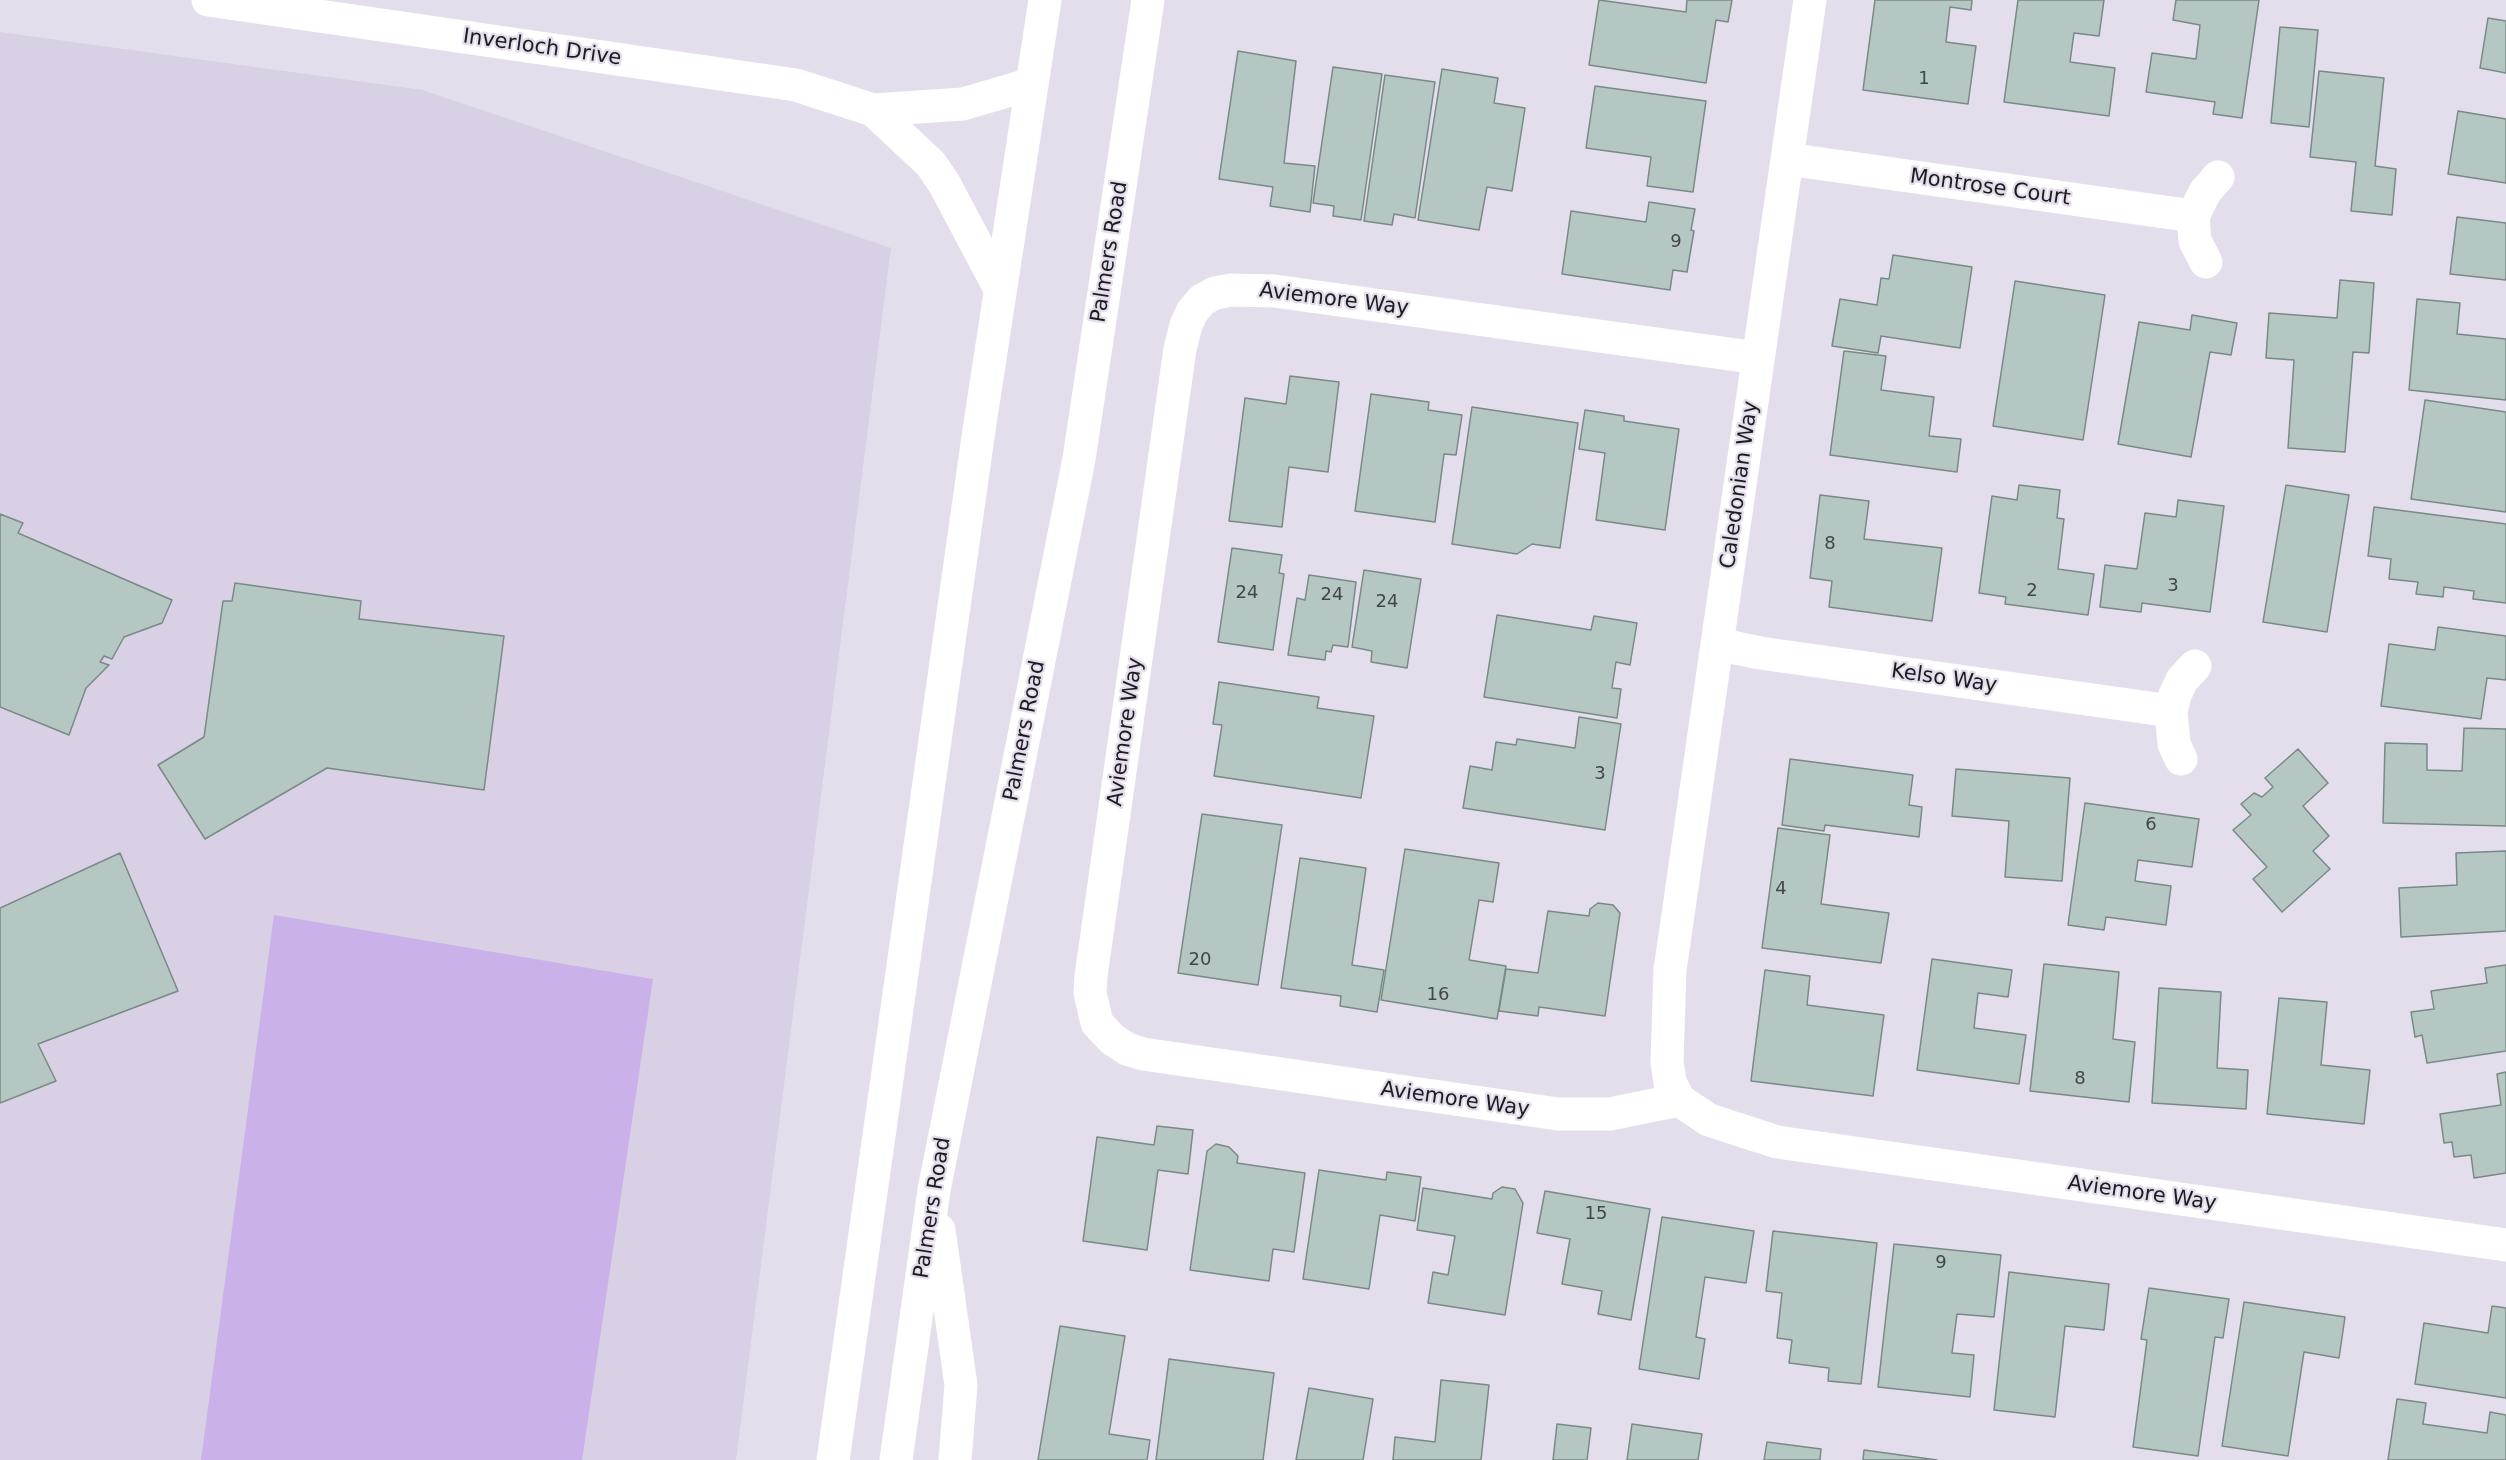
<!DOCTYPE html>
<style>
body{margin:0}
canvas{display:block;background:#e4deec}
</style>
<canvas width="2506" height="1460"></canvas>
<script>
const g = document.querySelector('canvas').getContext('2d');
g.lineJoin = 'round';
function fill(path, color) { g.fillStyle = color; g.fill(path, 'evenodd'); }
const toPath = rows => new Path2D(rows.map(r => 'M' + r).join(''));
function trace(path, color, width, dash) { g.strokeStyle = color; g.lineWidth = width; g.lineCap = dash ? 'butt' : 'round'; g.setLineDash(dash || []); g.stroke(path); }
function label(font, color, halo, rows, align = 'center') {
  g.font = font + ' "DejaVu Sans",sans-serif'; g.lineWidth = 4.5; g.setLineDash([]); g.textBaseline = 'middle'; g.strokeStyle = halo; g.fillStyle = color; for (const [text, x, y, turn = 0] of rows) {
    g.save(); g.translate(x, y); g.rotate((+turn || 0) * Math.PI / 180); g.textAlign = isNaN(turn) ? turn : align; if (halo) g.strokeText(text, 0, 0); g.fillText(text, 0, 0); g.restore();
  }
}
const built = toPath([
 [0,32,423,90,891,248,736,1460,0,1460]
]);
const green = toPath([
 [274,915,653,979,582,1460,201,1460]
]);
const building = toPath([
 [1599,0,1686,12,1687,0,1732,0,1728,22,1716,20,1706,83,1589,65,1599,0],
 [1875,0,1972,0,1971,10,1950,7,1946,42,1976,46,1968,104,1863,90,1875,0],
 [2018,0,2104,0,2099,36,2074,33,2070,62,2115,68,2109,116,2004,102,2018,0],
 [2176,0,2259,0,2242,118,2213,114,2215,102,2146,92,2152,53,2196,59,2200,25,2173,20,2176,0],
 [2488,18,2506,21,2506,73,2480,68,2488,18],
 [2280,27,2318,30,2309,127,2271,123,2280,27],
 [1238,51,1296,61,1284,163,1315,166,1310,212,1270,206,1273,187,1219,179,1238,51],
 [1333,67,1382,74,1361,220,1333,216,1334,206,1313,203,1333,67],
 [1442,69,1498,78,1494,103,1525,108,1512,191,1487,187,1479,230,1418,220,1442,69],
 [2319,71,2384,78,2375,166,2396,169,2392,215,2351,211,2356,162,2310,157,2319,71],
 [1385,75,1435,82,1415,218,1394,214,1392,225,1364,221,1385,75],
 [1595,86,1706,101,1693,192,1647,186,1651,157,1586,148,1595,86],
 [2458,111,2506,119,2506,183,2448,174,2458,111],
 [1649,202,1695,209,1691,230,1694,231,1687,272,1673,270,1670,290,1562,274,1571,211,1646,222,1649,202],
 [2457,217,2506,223,2506,280,2450,274,2457,217],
 [1893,255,1972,267,1960,348,1881,336,1878,353,1832,346,1840,299,1877,305,1881,278,1889,279,1893,255],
 [2340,280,2374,283,2369,353,2353,352,2345,452,2288,448,2294,360,2266,358,2269,313,2337,318,2340,280],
 [2015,281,2105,295,2083,440,1993,426,2015,281],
 [2417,299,2460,303,2457,334,2506,339,2506,400,2409,390,2417,299],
 [2192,315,2237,323,2231,355,2210,352,2191,457,2118,444,2139,322,2190,330,2192,315],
 [1844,351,1886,356,1881,390,1934,397,1929,436,1961,439,1957,472,1830,455,1844,351],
 [1290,376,1339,382,1328,472,1289,467,1282,527,1229,521,1245,398,1286,404,1290,376],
 [1371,394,1429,402,1428,410,1462,415,1456,455,1444,454,1435,522,1355,511,1371,394],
 [2425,400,2506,412,2506,512,2411,499,2425,400],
 [1472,407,1578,423,1560,548,1532,544,1517,554,1452,544,1472,407],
 [1585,410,1624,416,1624,421,1679,429,1665,530,1596,520,1605,453,1579,449,1585,410],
 [2019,485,2060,490,2057,518,2064,519,2058,569,2094,574,2088,615,2005,604,2006,597,1979,593,1992,496,2017,500,2019,485],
 [2286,485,2349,495,2327,632,2263,622,2286,485],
 [1820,495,1869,501,1864,539,1942,548,1932,621,1829,607,1832,581,1810,578,1820,495],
 [2178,500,2224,506,2210,612,2142,603,2141,612,2100,607,2105,565,2137,569,2145,513,2176,517,2178,500],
 [2374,507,2506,524,2506,603,2473,599,2474,591,2444,587,2443,597,2416,594,2418,582,2389,579,2391,559,2368,556,2374,507],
 [0,514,23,523,18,533,172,600,162,623,124,637,112,659,104,656,100,662,109,665,86,688,69,735,0,707,0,514],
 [1232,548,1282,555,1279,573,1284,574,1273,650,1218,642,1232,548],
 [1364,570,1421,579,1407,668,1371,662,1372,651,1352,647,1364,570],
 [1309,575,1356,582,1348,647,1333,645,1331,652,1326,651,1325,660,1288,655,1297,598,1305,600,1309,575],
 [235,583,361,601,359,619,504,636,484,790,327,768,205,839,158,765,204,737,223,601,232,601,235,583],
 [1497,615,1591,630,1594,616,1637,623,1630,665,1616,662,1612,688,1621,689,1617,718,1484,697,1497,615],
 [2438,627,2506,636,2506,680,2487,678,2481,719,2381,706,2389,644,2435,650,2438,627],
 [1219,682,1319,697,1317,708,1374,716,1361,798,1214,776,1222,725,1213,724,1219,682],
 [1579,717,1621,724,1605,830,1463,808,1470,766,1492,770,1496,742,1516,745,1517,739,1575,748,1579,717],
 [2464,728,2506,729,2506,826,2383,823,2385,743,2427,744,2427,770,2462,771,2464,728],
 [2298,749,2328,783,2303,806,2329,836,2313,851,2330,869,2282,912,2253,879,2267,867,2233,830,2251,815,2241,804,2254,793,2262,797,2273,787,2265,778,2298,749],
 [1790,759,1913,775,1909,805,1922,807,1919,837,1825,825,1824,831,1782,825,1790,759],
 [1956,769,2070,778,2062,881,2005,877,2009,821,1952,816,1956,769],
 [2085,803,2199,819,2192,867,2138,860,2135,881,2171,886,2166,925,2106,917,2104,930,2068,925,2085,803],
 [1202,814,1282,825,1258,985,1178,973,1202,814],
 [1778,828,1830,835,1821,904,1889,913,1881,963,1762,948,1778,828],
 [1405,849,1499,863,1493,902,1479,900,1469,960,1506,966,1497,1019,1381,1000,1405,849],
 [2506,851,2506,931,2401,937,2399,888,2457,885,2456,853,2506,851],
 [120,853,178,991,38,1044,56,1081,0,1103,0,908,120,853],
 [1300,858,1366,868,1352,965,1384,970,1377,1012,1340,1006,1341,996,1281,988,1300,858],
 [1598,903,1613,905,1620,913,1605,1016,1539,1007,1538,1016,1499,1011,1506,969,1538,973,1548,911,1589,916,1590,909,1598,903],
 [1932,959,2012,970,2008,997,1978,993,1974,1028,2026,1035,2019,1084,1917,1070,1932,959],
 [2044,964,2119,972,2113,1039,2135,1042,2129,1102,2030,1091,2044,964],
 [2506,965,2506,1051,2427,1063,2422,1035,2415,1037,2411,1012,2434,1009,2431,991,2487,983,2485,968,2506,965],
 [1765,970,1810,976,1807,1005,1884,1015,1873,1096,1751,1081,1765,970],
 [2159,988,2221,992,2217,1068,2248,1070,2246,1109,2152,1103,2159,988],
 [2279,998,2327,1002,2321,1065,2370,1070,2364,1124,2267,1114,2279,998],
 [2506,1072,2506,1173,2474,1178,2471,1155,2454,1157,2452,1142,2444,1143,2440,1114,2501,1105,2497,1074,2506,1072],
 [1157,1126,1193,1130,1188,1174,1158,1170,1147,1250,1083,1241,1097,1137,1154,1145,1157,1126],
 [1216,1144,1229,1147,1238,1156,1237,1163,1305,1173,1294,1252,1273,1249,1269,1281,1190,1270,1207,1151,1216,1144],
 [1319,1170,1386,1180,1387,1172,1421,1177,1415,1221,1380,1215,1369,1289,1303,1279,1319,1170],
 [1502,1187,1515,1189,1523,1203,1505,1315,1428,1303,1433,1272,1448,1275,1455,1236,1417,1230,1423,1188,1492,1199,1493,1193,1502,1187],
 [1545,1191,1650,1209,1631,1320,1598,1314,1602,1291,1562,1284,1570,1239,1537,1233,1545,1191],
 [1662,1217,1754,1231,1746,1283,1705,1277,1696,1337,1705,1339,1699,1379,1639,1369,1662,1217],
 [1773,1231,1877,1243,1861,1384,1828,1381,1829,1368,1789,1363,1792,1340,1777,1338,1782,1293,1766,1291,1773,1231],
 [1894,1244,2001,1255,1994,1317,1957,1314,1952,1353,1974,1355,1970,1397,1878,1387,1894,1244],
 [2009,1272,2109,1284,2104,1330,2065,1326,2055,1417,1994,1410,2009,1272],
 [2149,1288,2229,1299,2223,1338,2215,1337,2198,1456,2133,1447,2147,1340,2141,1339,2149,1288],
 [2244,1302,2345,1317,2339,1358,2304,1352,2288,1456,2222,1446,2244,1302],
 [2492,1306,2506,1308,2506,1398,2415,1384,2424,1323,2488,1333,2492,1306],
 [1060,1326,1125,1336,1109,1434,1150,1440,1147,1460,1038,1460,1060,1326],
 [1169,1359,1274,1373,1263,1460,1156,1460,1169,1359],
 [1441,1380,1489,1385,1481,1460,1393,1460,1395,1437,1435,1442,1441,1380],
 [1309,1388,1373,1399,1363,1460,1296,1460,1309,1388],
 [2397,1399,2426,1403,2423,1424,2487,1433,2490,1412,2506,1415,2506,1460,2388,1460,2397,1399],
 [1557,1424,1591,1428,1587,1460,1553,1460,1557,1424],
 [1632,1424,1702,1434,1698,1460,1627,1460,1632,1424],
 [1767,1442,1821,1449,1820,1460,1764,1460,1767,1442],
 [1864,1450,1937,1460,1863,1460,1864,1450]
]);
const minor = toPath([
 [208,0,796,85,873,110,963,104,1031,84],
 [1810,0,1670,970,1667,1062,1670,1082,1679,1100,1709,1120,1777,1142,2506,1245],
 [873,110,931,164,945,185,1000,289],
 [1787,159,2193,216],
 [2206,262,2195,241,2193,216,2205,192,2218,177],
 [1717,644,1760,653,2171,711],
 [2181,759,2174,744,2171,711,2175,695,2182,680,2195,666],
 [1679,1100,1610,1114,1558,1114,1143,1054,1127,1049,1112,1039,1097,1023,1090,993,1091,976,1180,349,1186,325,1192,312,1202,300,1215,293,1231,290,1274,291,1758,358]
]);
const major = toPath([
 [939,1230,961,1385,955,1460],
 [833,1460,979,430,1045,0],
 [896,1460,934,1190,1079,459,1148,0]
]);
const numberNames = [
 ["1",1924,79],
 ["9",1676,242],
 ["8",1830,544],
 ["3",2173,586],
 ["2",2032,591],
 ["24",1247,593],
 ["24",1332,595],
 ["24",1387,602],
 ["3",1600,774],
 ["6",2151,825],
 ["4",1781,889],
 ["20",1200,960],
 ["16",1438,995],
 ["8",2080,1079],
 ["15",1596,1214],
 ["9",1941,1263]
];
const streetNames = [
 ["Inverloch Drive",542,48,8],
 ["Montrose Court",1990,188,8],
 ["Palmers Road",1110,252,-81],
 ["Aviemore Way",1334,300,7],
 ["Caledonian Way",1740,485,-82],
 ["Kelso Way",1944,679,8],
 ["Palmers Road",1025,731,-79],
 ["Aviemore Way",1126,732,-82],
 ["Aviemore Way",1455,1100,8],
 ["Aviemore Way",2142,1194,8],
 ["Palmers Road",933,1208,-81]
];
fill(built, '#d9d0e5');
fill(green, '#cbb1ea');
fill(building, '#b5c7c2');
trace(building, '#798a86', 1.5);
trace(minor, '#fff', 33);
trace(major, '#fff', 33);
label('18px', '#434648', null, numberNames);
label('21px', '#1d1b20', '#e4deec', streetNames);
</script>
